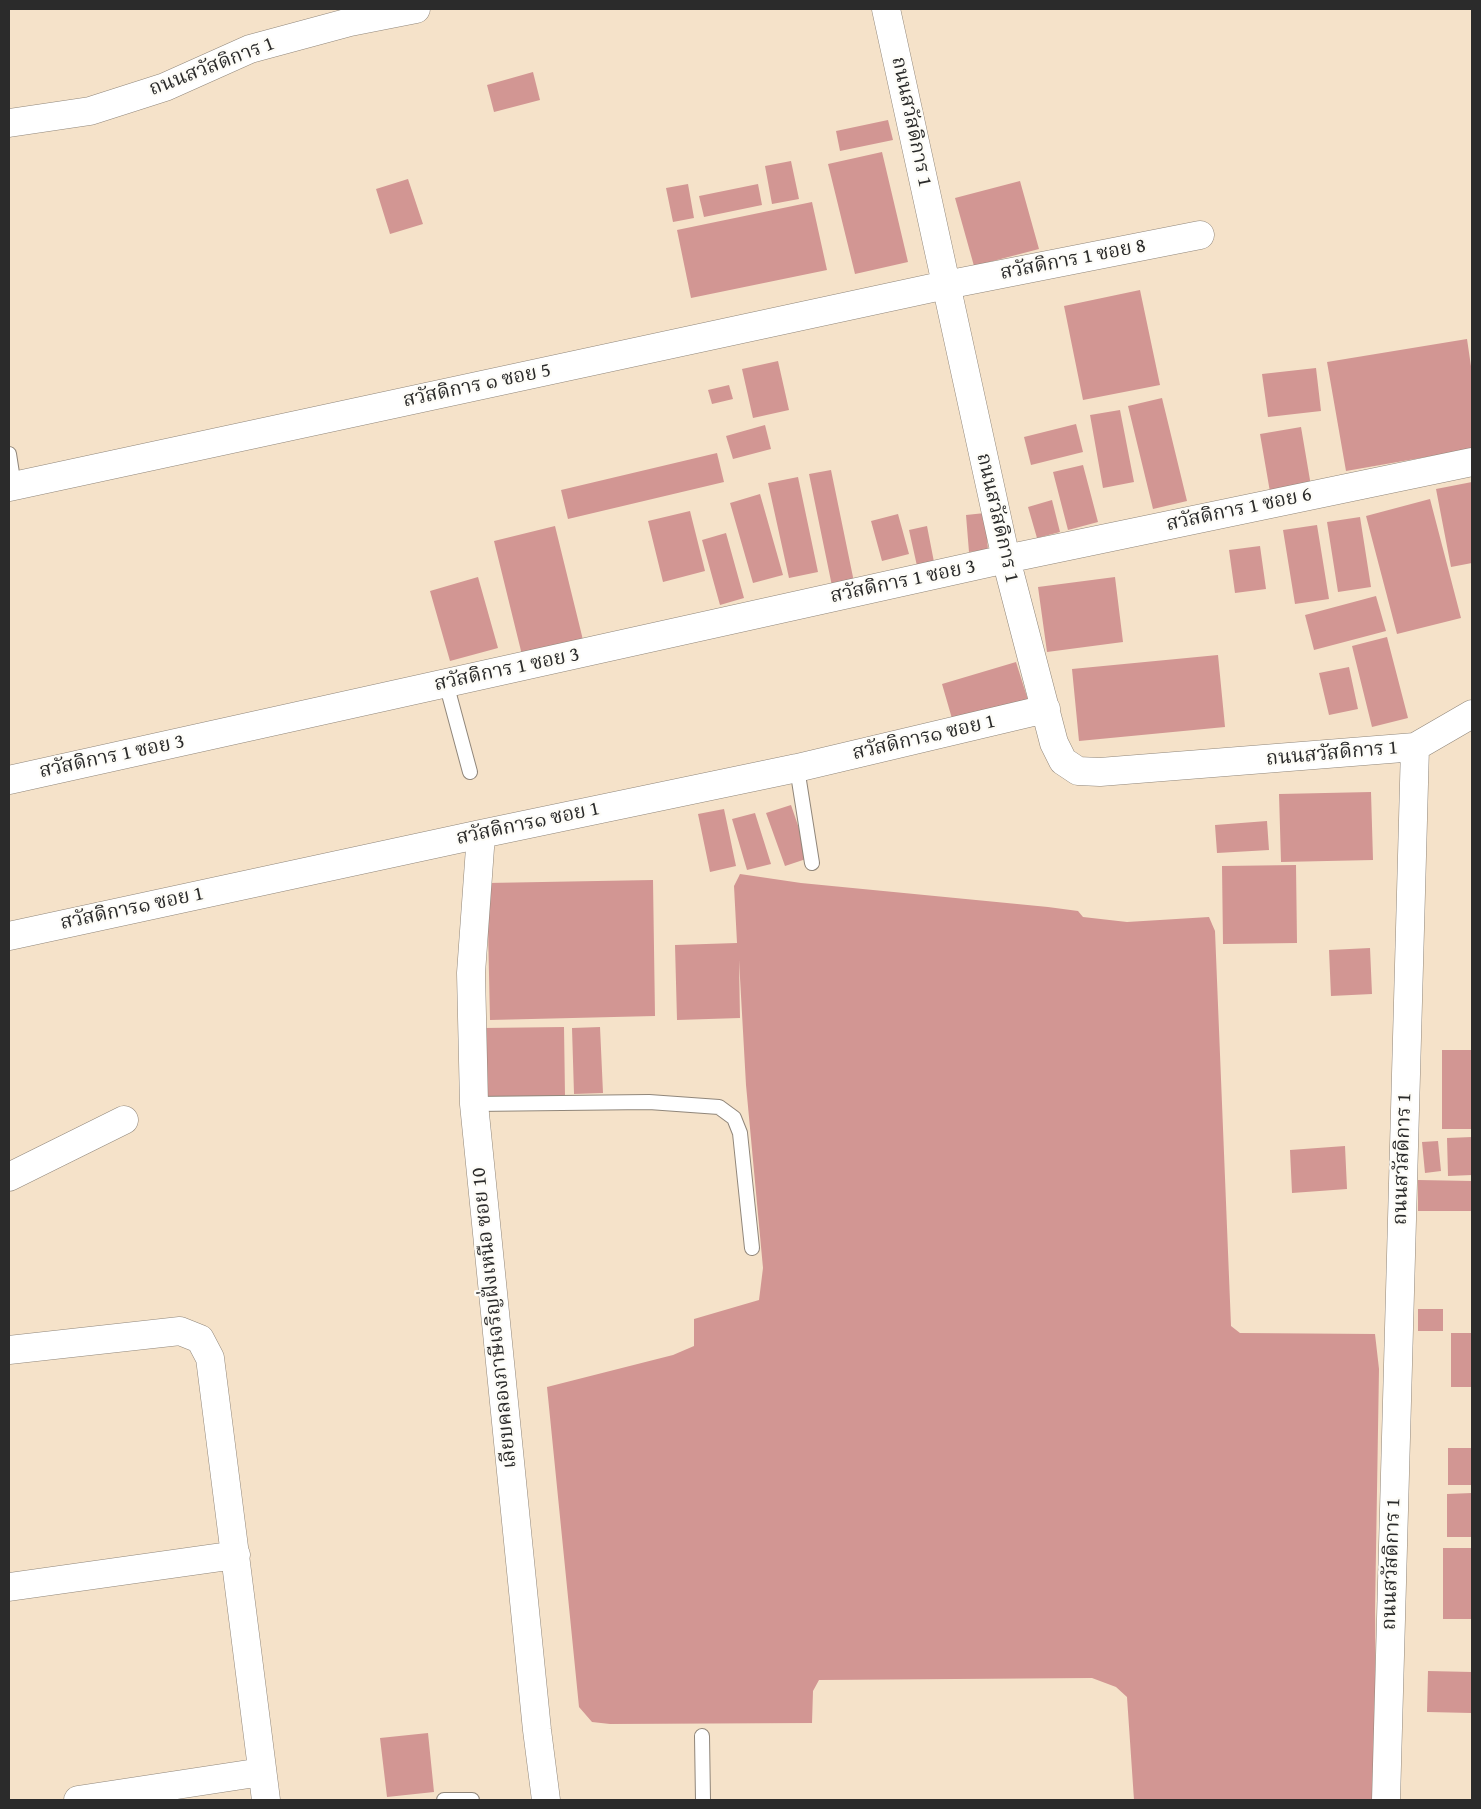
<!DOCTYPE html>
<meta charset="utf-8">
<style>
body{margin:0}
#map{position:relative;width:1481px;height:1809px;overflow:hidden;background:#f5e2c9;font-family:"Gentium Book Plus",serif}
canvas{display:block}
.frame{position:absolute;inset:0;border:10px solid #2b2b2b;pointer-events:none}
</style>
<div id="map">
<canvas width="1481" height="1809"></canvas>
<div class="frame"></div>
</div>
<script>
const g = document.querySelector('canvas').getContext('2d');
g.lineJoin = 'round';
function fill(path, color) { g.fillStyle = color; g.fill(path, 'evenodd'); }
const toPath = rows => new Path2D(rows.map(r => 'M' + r).join(''));
function trace(path, color, width, dash) { g.strokeStyle = color; g.lineWidth = width; g.lineCap = dash ? 'butt' : 'round'; g.setLineDash(dash || []); g.stroke(path); }
function label(font, color, halo, rows, align = 'center') {
  g.font = font + ' "Gentium Book Plus","Noto Serif Thai",serif'; g.lineWidth = 4.5; g.setLineDash([]); g.textBaseline = 'middle'; g.strokeStyle = halo; g.fillStyle = color; for (const [text, x, y, turn = 0] of rows) {
    g.save(); g.translate(x, y); g.rotate((+turn || 0) * Math.PI / 180); g.textAlign = isNaN(turn) ? turn : align; if (halo) g.strokeText(text, 0, 0); g.fillText(text, 0, 0); g.restore();
  }
}
const building = toPath([
 [533,72,540,100,494,112,487,85],
 [888,120,893,140,840,151,836,131],
 [882,152,908,262,855,274,828,164],
 [791,161,799,199,772,204,765,166],
 [408,179,423,224,390,234,376,189],
 [1020,181,1039,249,974,266,955,198],
 [688,184,694,218,673,222,666,188],
 [758,184,762,205,704,217,699,196],
 [812,202,827,270,691,298,677,230],
 [1140,290,1160,385,1083,400,1064,306],
 [1467,339,1472,373,1472,449,1346,471,1327,362],
 [778,361,789,410,753,418,742,369],
 [1316,368,1321,411,1268,417,1262,374],
 [729,385,733,399,712,404,708,390],
 [1162,398,1187,501,1153,509,1128,406],
 [1120,410,1134,482,1103,488,1090,415],
 [1076,424,1083,452,1031,465,1024,437],
 [765,425,771,449,733,459,726,436],
 [1301,427,1311,486,1270,492,1260,434],
 [717,453,724,482,568,519,561,490],
 [1083,465,1098,522,1068,530,1053,472],
 [831,470,854,582,832,586,809,474],
 [798,477,818,572,789,578,768,483],
 [1472,482,1472,563,1451,567,1436,489],
 [760,494,783,575,753,583,730,503],
 [1430,499,1461,618,1397,634,1366,516],
 [1052,500,1060,532,1037,538,1028,507],
 [690,511,705,571,663,582,648,521],
 [985,513,988,550,969,552,966,515],
 [898,514,909,554,882,561,871,521],
 [1360,517,1371,587,1338,592,1327,522],
 [1317,525,1329,599,1295,604,1283,530],
 [555,526,583,640,522,655,494,541],
 [927,526,934,562,917,566,909,530],
 [726,533,744,598,720,605,702,540],
 [1260,546,1266,589,1235,593,1229,550],
 [478,577,498,648,450,661,430,591],
 [1115,577,1123,642,1047,652,1038,587],
 [1376,596,1386,631,1314,650,1305,615],
 [1387,637,1408,718,1372,727,1352,646],
 [1218,655,1225,727,1079,741,1072,669],
 [1016,662,1028,700,953,722,942,684],
 [1349,667,1358,709,1329,715,1319,673],
 [1371,792,1373,860,1281,862,1279,794],
 [791,805,809,858,785,866,766,813],
 [724,809,736,866,710,872,698,814],
 [755,813,771,864,747,870,732,819],
 [1267,821,1269,850,1217,853,1215,825],
 [1296,865,1297,943,1223,944,1222,866],
 [740,874,801,883,1048,907,1078,911,1083,917,1127,922,1209,917,1215,931,1231,1326,1240,1333,1375,1334,1379,1369,1375,1612,1377,1800,1134,1800,1127,1697,1116,1687,1092,1678,819,1680,813,1691,812,1723,610,1724,592,1722,579,1707,547,1387,673,1355,694,1346,694,1319,759,1300,763,1268,746,1085,739,960,740,1018,677,1020,675,945,737,943,734,886],
 [653,880,655,1016,490,1020,487,883],
 [1370,948,1372,994,1331,996,1329,950],
 [564,1027,565,1096,484,1097,483,1028],
 [600,1027,603,1093,574,1094,572,1028],
 [1442,1050,1472,1050,1472,1129,1442,1129],
 [1472,1137,1472,1175,1448,1176,1447,1138],
 [1438,1141,1441,1171,1425,1173,1422,1142],
 [1345,1146,1347,1189,1292,1193,1290,1150],
 [1418,1180,1472,1181,1472,1211,1418,1211],
 [1418,1309,1443,1309,1443,1331,1418,1331],
 [1451,1333,1472,1333,1472,1387,1451,1387],
 [1448,1448,1472,1448,1472,1485,1448,1485],
 [1472,1493,1472,1537,1447,1537,1447,1494],
 [1443,1548,1472,1548,1472,1619,1443,1619],
 [1428,1671,1472,1672,1472,1713,1427,1712],
 [428,1733,434,1792,387,1797,380,1738]
]);
const lane = toPath([
 [9,454,14,486],
 [446,683,470,772],
 [797,768,812,863],
 [474,1104,649,1102,719,1107,734,1118,740,1133,752,1248],
 [702,1736,703,1800],
 [444,1800,472,1800]
]);
const street = toPath([
 [886,9,1006,559,1054,743,1063,761,1078,771,1100,772,1415,747,1472,714],
 [9,123,90,111,165,87,250,49,350,22,416,9],
 [9,487,946,285,1200,235],
 [9,780,1006,559,1472,462],
 [481,834,471,973,474,1104,537,1730,546,1800],
 [9,936,481,834,797,768,1046,709],
 [9,1177,124,1120],
 [9,1350,180,1331,200,1339,210,1358,266,1800],
 [9,1587,236,1555],
 [78,1800,262,1772],
 [1386,1800,1415,747]
]);
const streetNames = [
 ["ถนนสวัสดิการ 1",212,67,-21],
 ["ถนนสวัสดิการ 1",911,122,78],
 ["สวัสดิการ 1 ซอย 8",1073,260,-11],
 ["สวัสดิการ ๑ ซอย 5",477,386,-12],
 ["สวัสดิการ 1 ซอย 6",1239,510,-12],
 ["ถนนสวัสดิการ 1",997,518,77],
 ["สวัสดิการ 1 ซอย 3",903,582,-12],
 ["สวัสดิการ 1 ซอย 3",507,670,-12],
 ["สวัสดิการ๑ ซอย 1",924,738,-13],
 ["ถนนสวัสดิการ 1",1332,754,-5],
 ["สวัสดิการ 1 ซอย 3",112,757,-12],
 ["สวัสดิการ๑ ซอย 1",528,824,-12],
 ["สวัสดิการ๑ ซอย 1",132,909,-12],
 ["ถนนสวัสดิการ 1",1403,1159,-88],
 ["เลียบคลองภาษีเจริญฝั่งเหนือ ซอย 10",495,1318,-96],
 ["ถนนสวัสดิการ 1",1392,1564,-88]
];
fill(building, '#d29693');
trace(lane, '#90867a', 16);
trace(street, '#90867a', 29);
trace(lane, '#fff', 14);
trace(street, '#fff', 28);
label('20px', '#2b2b2b', '#fdfcf7', streetNames);
</script>
